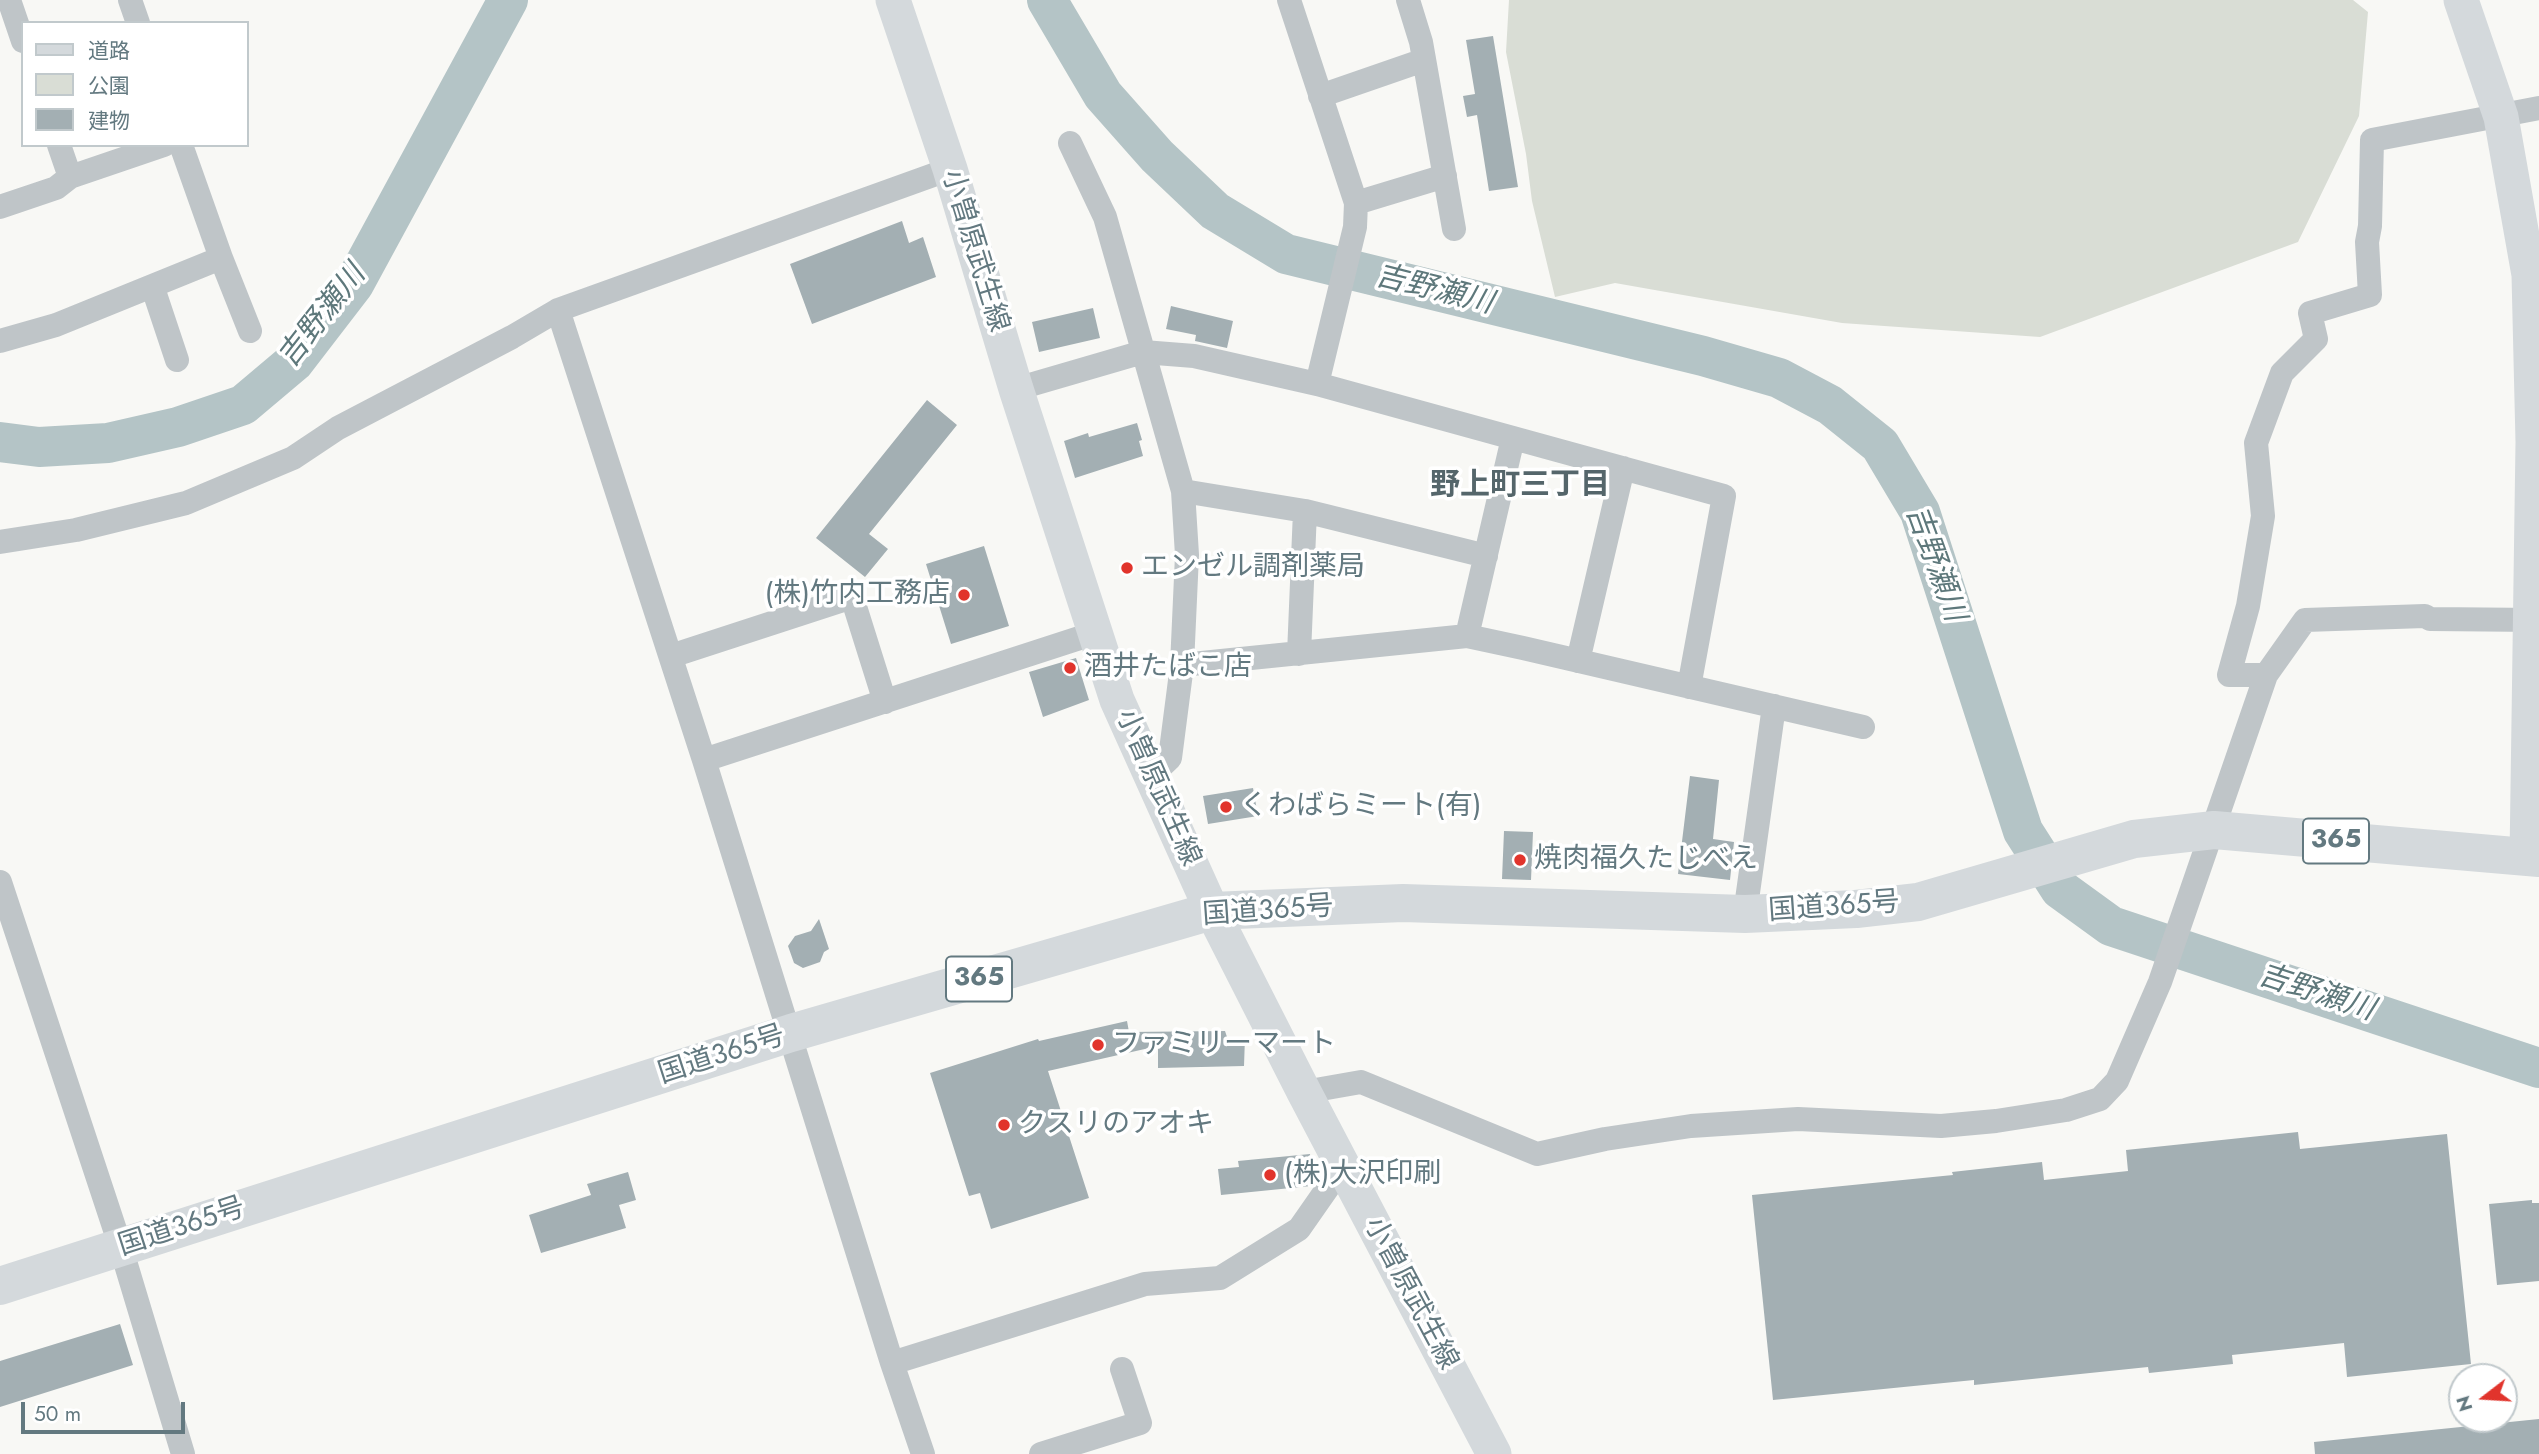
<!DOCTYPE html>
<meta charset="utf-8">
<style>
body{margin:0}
#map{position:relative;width:2539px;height:1454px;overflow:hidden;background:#f8f8f5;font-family:Jost,"Noto Sans JP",sans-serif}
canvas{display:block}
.legend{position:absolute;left:21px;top:21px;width:228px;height:126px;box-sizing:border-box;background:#fff;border:2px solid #c1c9cc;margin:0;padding:9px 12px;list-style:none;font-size:21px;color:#637980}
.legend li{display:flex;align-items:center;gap:14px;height:35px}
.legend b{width:35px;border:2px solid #c1c9cc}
.north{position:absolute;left:2448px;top:1363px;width:70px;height:70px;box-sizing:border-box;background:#fff;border:2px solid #c1c9cc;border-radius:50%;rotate:253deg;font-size:19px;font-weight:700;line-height:28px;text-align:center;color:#637980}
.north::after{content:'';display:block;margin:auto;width:24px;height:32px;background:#e1342c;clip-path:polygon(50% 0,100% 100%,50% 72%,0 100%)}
.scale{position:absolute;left:21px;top:1402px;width:164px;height:32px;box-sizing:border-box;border:4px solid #637980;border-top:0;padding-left:9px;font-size:21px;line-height:24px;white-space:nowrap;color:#637980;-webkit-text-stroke:5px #fff;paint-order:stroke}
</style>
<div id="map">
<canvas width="2539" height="1454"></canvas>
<ul class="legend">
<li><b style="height:9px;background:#d4d9dc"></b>道路</li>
<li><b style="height:19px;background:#d9ddd5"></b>公園</li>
<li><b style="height:19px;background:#a3afb3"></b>建物</li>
</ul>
<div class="north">N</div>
<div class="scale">50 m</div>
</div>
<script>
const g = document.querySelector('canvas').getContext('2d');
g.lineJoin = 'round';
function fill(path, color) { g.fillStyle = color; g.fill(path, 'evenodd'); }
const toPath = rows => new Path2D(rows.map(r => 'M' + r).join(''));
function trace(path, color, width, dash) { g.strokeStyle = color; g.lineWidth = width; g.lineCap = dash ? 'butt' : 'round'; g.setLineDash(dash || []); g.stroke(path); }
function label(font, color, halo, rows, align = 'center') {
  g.font = font + ' Jost,"Noto Sans JP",sans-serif'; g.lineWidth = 7; g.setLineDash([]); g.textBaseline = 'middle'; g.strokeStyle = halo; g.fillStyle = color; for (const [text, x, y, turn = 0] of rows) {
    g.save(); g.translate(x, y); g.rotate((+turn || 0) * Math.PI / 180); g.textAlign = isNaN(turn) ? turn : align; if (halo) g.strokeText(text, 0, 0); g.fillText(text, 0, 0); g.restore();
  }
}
const green = toPath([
 [1509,0,2353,0,2368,12,2359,116,2298,242,2040,337,1842,323,1615,283,1555,297,1532,201,1526,154,1506,52]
]);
const river = toPath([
 [1047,0,1103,95,1157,156,1215,211,1286,254,1703,356,1779,378,1830,405,1880,445,1920,512,2023,831,2060,889,2111,926,2539,1068],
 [0,442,39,447,108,443,178,427,243,405,294,362,354,284,508,0]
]);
const building = toPath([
 [1493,36,1518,187,1489,191,1477,115,1467,117,1463,96,1475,94,1466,40],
 [902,221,909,243,923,237,936,277,812,324,790,264],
 [1171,306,1233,321,1227,348,1195,341,1196,335,1166,329],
 [1093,308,1100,338,1039,352,1032,322],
 [927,400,957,425,869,534,888,549,865,577,816,538],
 [1137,423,1142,440,1139,441,1143,456,1075,478,1064,441,1088,433,1089,437],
 [984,546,1009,626,951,644,926,564],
 [1076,658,1089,700,1043,717,1029,672],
 [1690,776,1719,780,1713,839,1734,842,1730,880,1678,874],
 [1253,788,1258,816,1208,824,1203,796],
 [1504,831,1533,832,1531,880,1502,879],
 [819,919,829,949,824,952,820,962,803,968,794,963,788,946,795,936,811,931],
 [1127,1021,1129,1032,1225,1031,1227,1037,1245,1037,1244,1066,1158,1068,1158,1046,1048,1071,1089,1198,991,1229,980,1193,969,1196,930,1073,1038,1039,1039,1041],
 [2298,1132,2300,1149,2447,1134,2471,1364,2347,1377,2344,1343,2232,1355,2233,1364,2149,1373,2148,1367,1974,1385,1974,1380,1773,1400,1752,1195,1953,1175,1952,1172,2042,1162,2044,1180,2128,1171,2126,1150],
 [1310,1154,1313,1183,1311,1186,1221,1195,1218,1169,1239,1167,1238,1161],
 [628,1172,636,1200,619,1205,626,1228,541,1253,529,1215,591,1195,587,1184],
 [2532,1200,2532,1203,2539,1203,2539,1281,2497,1285,2489,1204],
 [120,1324,133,1365,0,1407,0,1361],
 [2539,1419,2539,1454,2315,1454,2314,1442]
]);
const street = toPath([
 [9,0,23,41],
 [130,0,138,23],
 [1289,0,1356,203,1355,227,1317,384],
 [1408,0,1421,42,1454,229],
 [1320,96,1424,60],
 [1070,143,1105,217,1183,491,1187,555,1182,665],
 [59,145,70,177],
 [1356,203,1445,176],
 [0,207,56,188,70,177,164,145],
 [221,258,250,331],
 [153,288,177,360],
 [558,310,704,760,892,1363,923,1454],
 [0,341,56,325,221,258,181,145],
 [1016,389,1143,352,1194,356,1317,384,1724,496,1689,687],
 [1183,491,1305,511,1486,556],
 [0,542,76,530,186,503,293,458,338,428,512,337,558,310,950,169],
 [1467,636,1513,438],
 [1299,654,1305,511],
 [671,656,852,597,885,702],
 [1578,661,1623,468],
 [2266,675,2229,675,2248,606,2263,516,2256,443,2282,373,2316,339,2310,313,2370,295,2367,242,2370,226,2372,140,2539,108],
 [704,760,1095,633],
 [1151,776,1170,758,1182,665,1467,636,1523,648,1863,727],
 [0,882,121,1248,183,1454],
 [1745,914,1774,706],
 [1304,1092,1361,1082,1537,1154,1605,1139,1691,1126,1798,1119,1941,1126,1996,1121,2066,1110,2100,1099,2117,1081,2160,982,2266,675,2305,620,2425,616,2430,619,2539,620],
 [892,1363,1145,1284,1220,1278,1299,1229,1343,1166],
 [1041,1454,1140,1423,1122,1369]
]);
const secondary = toPath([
 [893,0,950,169,1016,389,1117,700,1212,911,1304,1092,1494,1454],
 [2461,0,2501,117,2529,275,2533,442,2527,858]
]);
const highway = toPath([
 [0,1286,791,1033,1212,911,1403,903,1745,914,1856,909,1918,902,2134,839,2214,830,2539,858]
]);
const markers = [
 [1127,568,7,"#e1342c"],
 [964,595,7,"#e1342c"],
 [1070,668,7,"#e1342c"],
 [1226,807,7,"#e1342c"],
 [1520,860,7,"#e1342c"],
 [1098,1045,7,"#e1342c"],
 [1004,1125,7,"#e1342c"],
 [1270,1175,7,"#e1342c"]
];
const shields = [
 [2336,841,66],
 [979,979,66]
];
const shieldNames = [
 ["365",2336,841],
 ["365",979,979]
];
const streetNames = [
 ["小曽原武生線",974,251,73],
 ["小曽原武生線",1157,788,66],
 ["国道365号",1834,908,-4],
 ["国道365号",1268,912,-4],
 ["国道365号",722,1056,-18],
 ["国道365号",182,1228,-18],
 ["小曽原武生線",1410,1294,62]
];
const poiNames = [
 ["エンゼル調剤薬局",1141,568],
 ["(株)竹内工務店",950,595,"right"],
 ["酒井たばこ店",1084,668],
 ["くわばらミート(有)",1240,807],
 ["焼肉福久たじべえ",1534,860],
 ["ファミリーマート",1112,1045],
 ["クスリのアオキ",1018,1125],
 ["(株)大沢印刷",1284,1175]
];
const waterNames = [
 ["吉野瀬川",1434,291,14],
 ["吉野瀬川",323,317,-52],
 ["吉野瀬川",1934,564,70],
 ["吉野瀬川",2316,994,18]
];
const neighbourhoodNames = [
 ["野上町三丁目",1520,487]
];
fill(green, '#d9ddd5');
trace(river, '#b4c4c6', 40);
fill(building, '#a3afb3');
trace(street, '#bfc5c8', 24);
trace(secondary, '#d4d9dc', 35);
trace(highway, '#d4d9dc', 38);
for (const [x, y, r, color] of markers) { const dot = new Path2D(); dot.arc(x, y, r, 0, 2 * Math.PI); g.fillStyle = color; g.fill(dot); trace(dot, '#fff', 2.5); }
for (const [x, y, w] of shields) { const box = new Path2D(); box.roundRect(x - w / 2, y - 22.5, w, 45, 5); g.fillStyle = '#fff'; g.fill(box); trace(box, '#637980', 2); }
label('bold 26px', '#637980', null, shieldNames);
label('28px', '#637980', '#fff', streetNames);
label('28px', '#637980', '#fff', poiNames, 'left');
label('italic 30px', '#5e787b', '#fff', waterNames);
label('bold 30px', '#55666b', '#fff', neighbourhoodNames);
</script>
